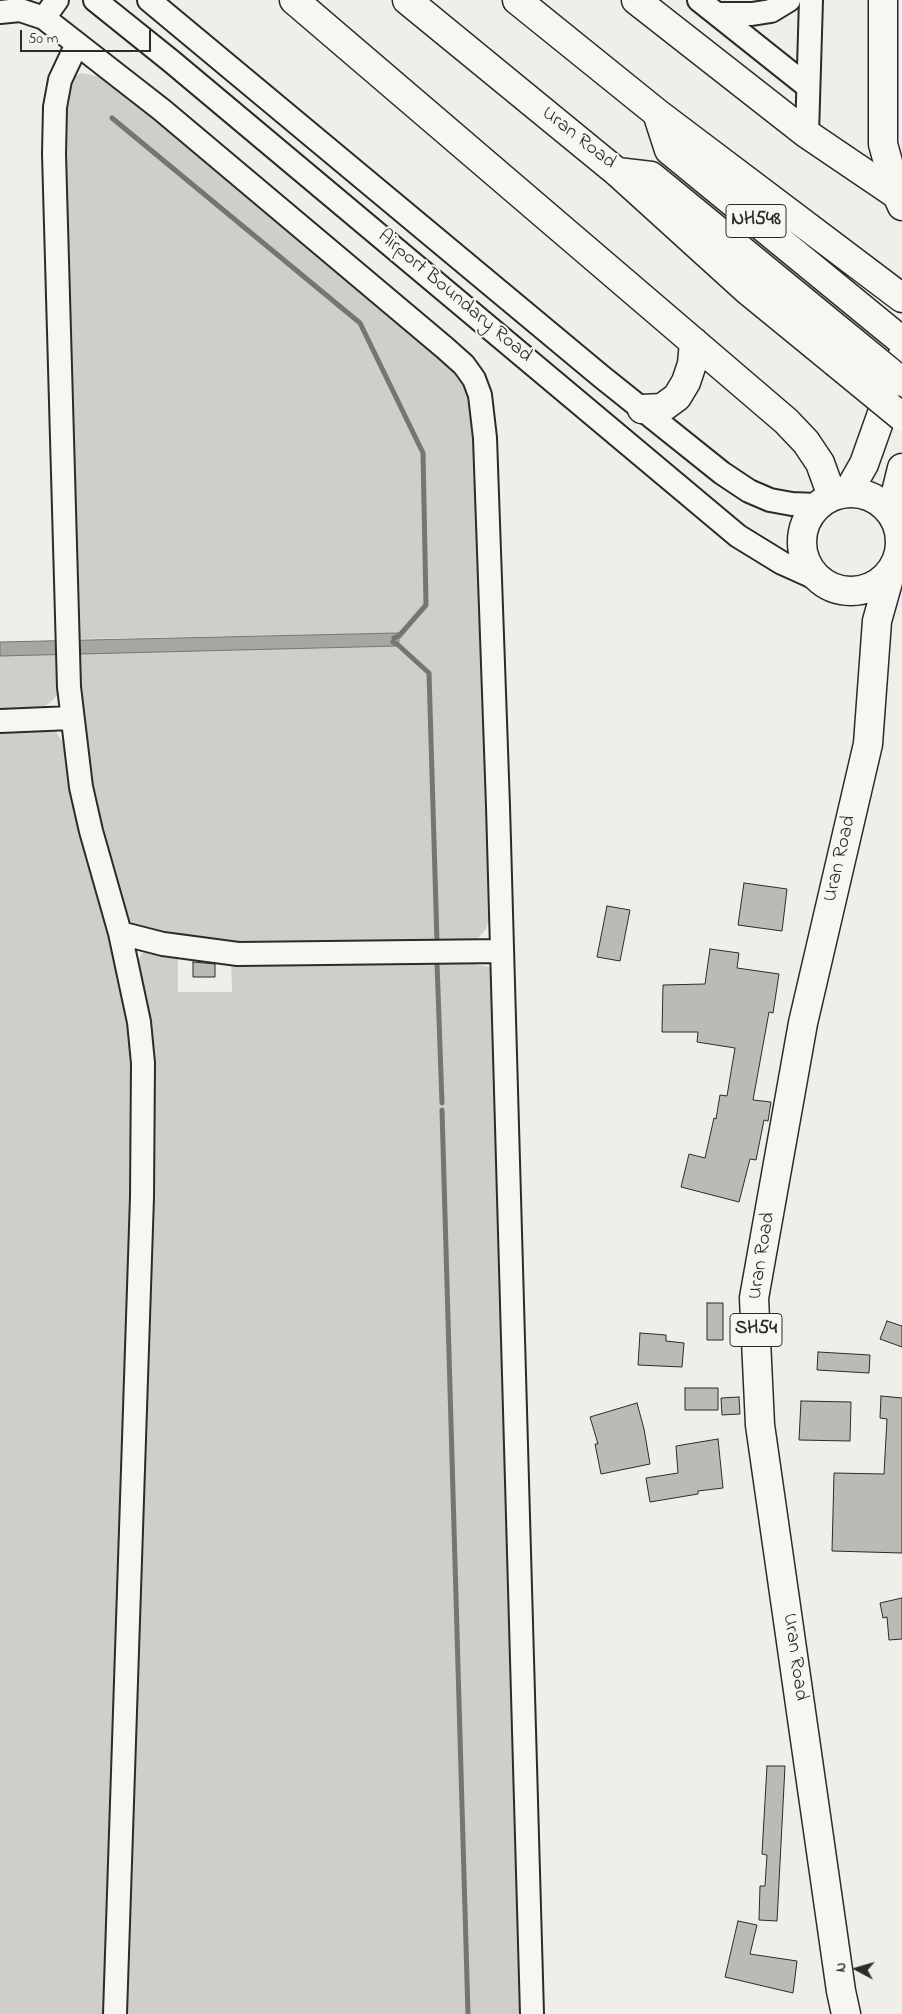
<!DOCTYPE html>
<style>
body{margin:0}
#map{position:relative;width:902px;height:2014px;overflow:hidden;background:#eeeeea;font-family:"Indie Flower",sans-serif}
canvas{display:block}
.north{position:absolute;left:832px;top:1944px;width:50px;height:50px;-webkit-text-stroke:4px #f6f6f2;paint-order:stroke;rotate:276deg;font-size:14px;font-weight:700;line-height:20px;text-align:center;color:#2b2b2b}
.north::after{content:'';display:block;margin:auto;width:18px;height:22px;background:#2b2b2b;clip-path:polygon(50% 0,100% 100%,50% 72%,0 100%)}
.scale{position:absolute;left:20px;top:30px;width:131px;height:22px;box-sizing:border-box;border:2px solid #2b2b2b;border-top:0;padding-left:6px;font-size:15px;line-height:18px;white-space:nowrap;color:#2b2b2b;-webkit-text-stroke:4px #f6f6f2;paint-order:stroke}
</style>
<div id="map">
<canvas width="902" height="2014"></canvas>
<div class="north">N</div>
<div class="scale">50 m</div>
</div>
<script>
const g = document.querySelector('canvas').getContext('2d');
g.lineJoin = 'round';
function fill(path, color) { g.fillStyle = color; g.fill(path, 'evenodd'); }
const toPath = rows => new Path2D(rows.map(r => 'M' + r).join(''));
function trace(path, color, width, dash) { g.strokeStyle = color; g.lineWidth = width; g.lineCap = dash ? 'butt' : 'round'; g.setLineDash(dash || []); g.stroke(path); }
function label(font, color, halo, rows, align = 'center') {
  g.font = font + ' "Indie Flower",sans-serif'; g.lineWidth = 4; g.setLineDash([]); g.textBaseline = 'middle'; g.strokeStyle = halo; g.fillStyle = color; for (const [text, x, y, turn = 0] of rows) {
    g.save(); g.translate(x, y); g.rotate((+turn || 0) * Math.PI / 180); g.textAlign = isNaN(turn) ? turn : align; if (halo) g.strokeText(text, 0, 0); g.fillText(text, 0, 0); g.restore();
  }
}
const green = toPath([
 [81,73,101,77,115,84,459,368,477,420,490,915,486,929,479,937,470,940,329,946,198,942,133,926,127,920,95,799,85,746,81,710,79,653,396,646,399,641,398,633,79,639,63,99,73,78],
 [58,654,59,682,58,694,53,700,39,711,0,715,0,656],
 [0,729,50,729,56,732,64,744,122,980,130,1040,135,1100,109,2014,0,2014],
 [148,951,178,956,178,992,232,992,231,962,471,963,489,967,492,972,524,2014,119,2014,139,972,139,959,142,953]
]);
const water = toPath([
 [398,633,399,641,396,646,0,656,0,642,398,633]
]);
const stream = toPath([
 [112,118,360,323,423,453,426,605,399,636,394,638],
 [393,642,397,644,429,673,437,942],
 [437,963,442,1103],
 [442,1110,468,2014]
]);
const building = toPath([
 [744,883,787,889,782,931,738,925,744,883],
 [607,906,630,910,620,961,597,957,607,906],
 [710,949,739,953,737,968,779,974,773,1013,769,1012,753,1100,771,1102,768,1121,764,1120,756,1160,750,1159,739,1202,681,1187,689,1154,705,1158,714,1118,716,1119,720,1095,727,1096,735,1048,697,1042,698,1032,662,1032,663,985,705,984,710,949],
 [193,962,215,964,215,977,193,977,193,962],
 [707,1303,723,1303,723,1340,707,1340,707,1303],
 [887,1321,902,1326,902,1347,880,1339,887,1321],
 [640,1333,666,1335,666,1341,684,1343,682,1367,638,1365,640,1333],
 [818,1352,870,1355,869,1373,817,1370,818,1352],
 [685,1388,718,1388,718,1410,685,1410,685,1388],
 [881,1396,902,1398,902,1553,832,1551,834,1473,884,1474,887,1419,880,1418,881,1396],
 [739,1397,740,1414,722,1415,721,1398,739,1397],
 [801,1401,851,1402,850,1441,799,1440,801,1401],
 [637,1403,644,1429,650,1464,601,1474,595,1444,598,1444,590,1417,637,1403],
 [718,1439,723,1488,698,1491,698,1494,650,1502,646,1478,678,1473,676,1446,718,1439],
 [902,1598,902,1639,889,1640,887,1617,883,1618,880,1603,902,1598],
 [767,1766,785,1766,777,1921,759,1920,760,1886,765,1886,767,1855,762,1854,767,1766],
 [738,1921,757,1925,750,1954,797,1961,793,1993,725,1977,738,1921]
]);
const minor = toPath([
 [95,0,171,61,738,536,782,563,822,581],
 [149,0,602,377,722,473,749,491,770,500,792,504,817,505],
 [699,0,807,86],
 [0,12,20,10,44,18,162,110,445,348,464,365,474,379,480,395,485,438,498,806,532,2014],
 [718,14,752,14,771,11,789,0],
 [44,18,57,0],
 [77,44,60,80,55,107,54,154,69,687,81,787,91,831,120,933,139,1022,143,1063,142,1197,115,2014],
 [807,134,811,0],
 [0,721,71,718],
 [120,933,163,944,238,954,502,951]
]);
const major = toPath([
 [883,0,883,144,897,195,902,206],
 [848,492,864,464,902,357],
 '802 542a49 49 0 1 1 98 0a49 49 0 1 1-98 0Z',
 [891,513,902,468],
 [846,2014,841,1991,760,1425,754,1298,803,1023,868,744,877,621,891,571]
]);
const highway = toPath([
 [294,0,786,421,806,442,820,463,832,496],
 [407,0,617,172,747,290,835,362],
 [517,0,657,113,902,298],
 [636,0,807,134,897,195],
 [657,113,669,150,902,341],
 [617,172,651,176,851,340],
 [642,409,662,408,677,397,686,382,692,364,694,342]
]);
const highwayBridge = toPath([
 [851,340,902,382],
 [835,362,902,417]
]);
const shields = [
 [756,221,60],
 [756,1330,52]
];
const shieldNames = [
 ["NH548",756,221],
 ["SH54",756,1330]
];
const streetNames = [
 ["Uran Road",578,139,38],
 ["Airport Boundary Road",454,297,40],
 ["Uran Road",841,859,-77],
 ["Uran Road",763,1256,-81],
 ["Uran Road",794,1657,82]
];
fill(green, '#cececa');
fill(water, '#a6a6a3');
trace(water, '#757573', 1);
trace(stream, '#757573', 5);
fill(building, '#babab7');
trace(building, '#2b2b2b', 1);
trace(minor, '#2b2b2b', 26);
trace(major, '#2b2b2b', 31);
trace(highway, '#2b2b2b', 31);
trace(minor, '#f6f6f2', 22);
trace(major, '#f6f6f2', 28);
trace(highway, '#f6f6f2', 28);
trace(highwayBridge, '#2b2b2b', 31, []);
trace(highwayBridge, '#f6f6f2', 28);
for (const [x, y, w] of shields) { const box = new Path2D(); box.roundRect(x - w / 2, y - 16.5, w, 33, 4); g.fillStyle = '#f6f6f2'; g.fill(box); trace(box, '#2b2b2b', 1); }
label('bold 19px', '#2b2b2b', null, shieldNames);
label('20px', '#2b2b2b', '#f6f6f2', streetNames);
</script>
